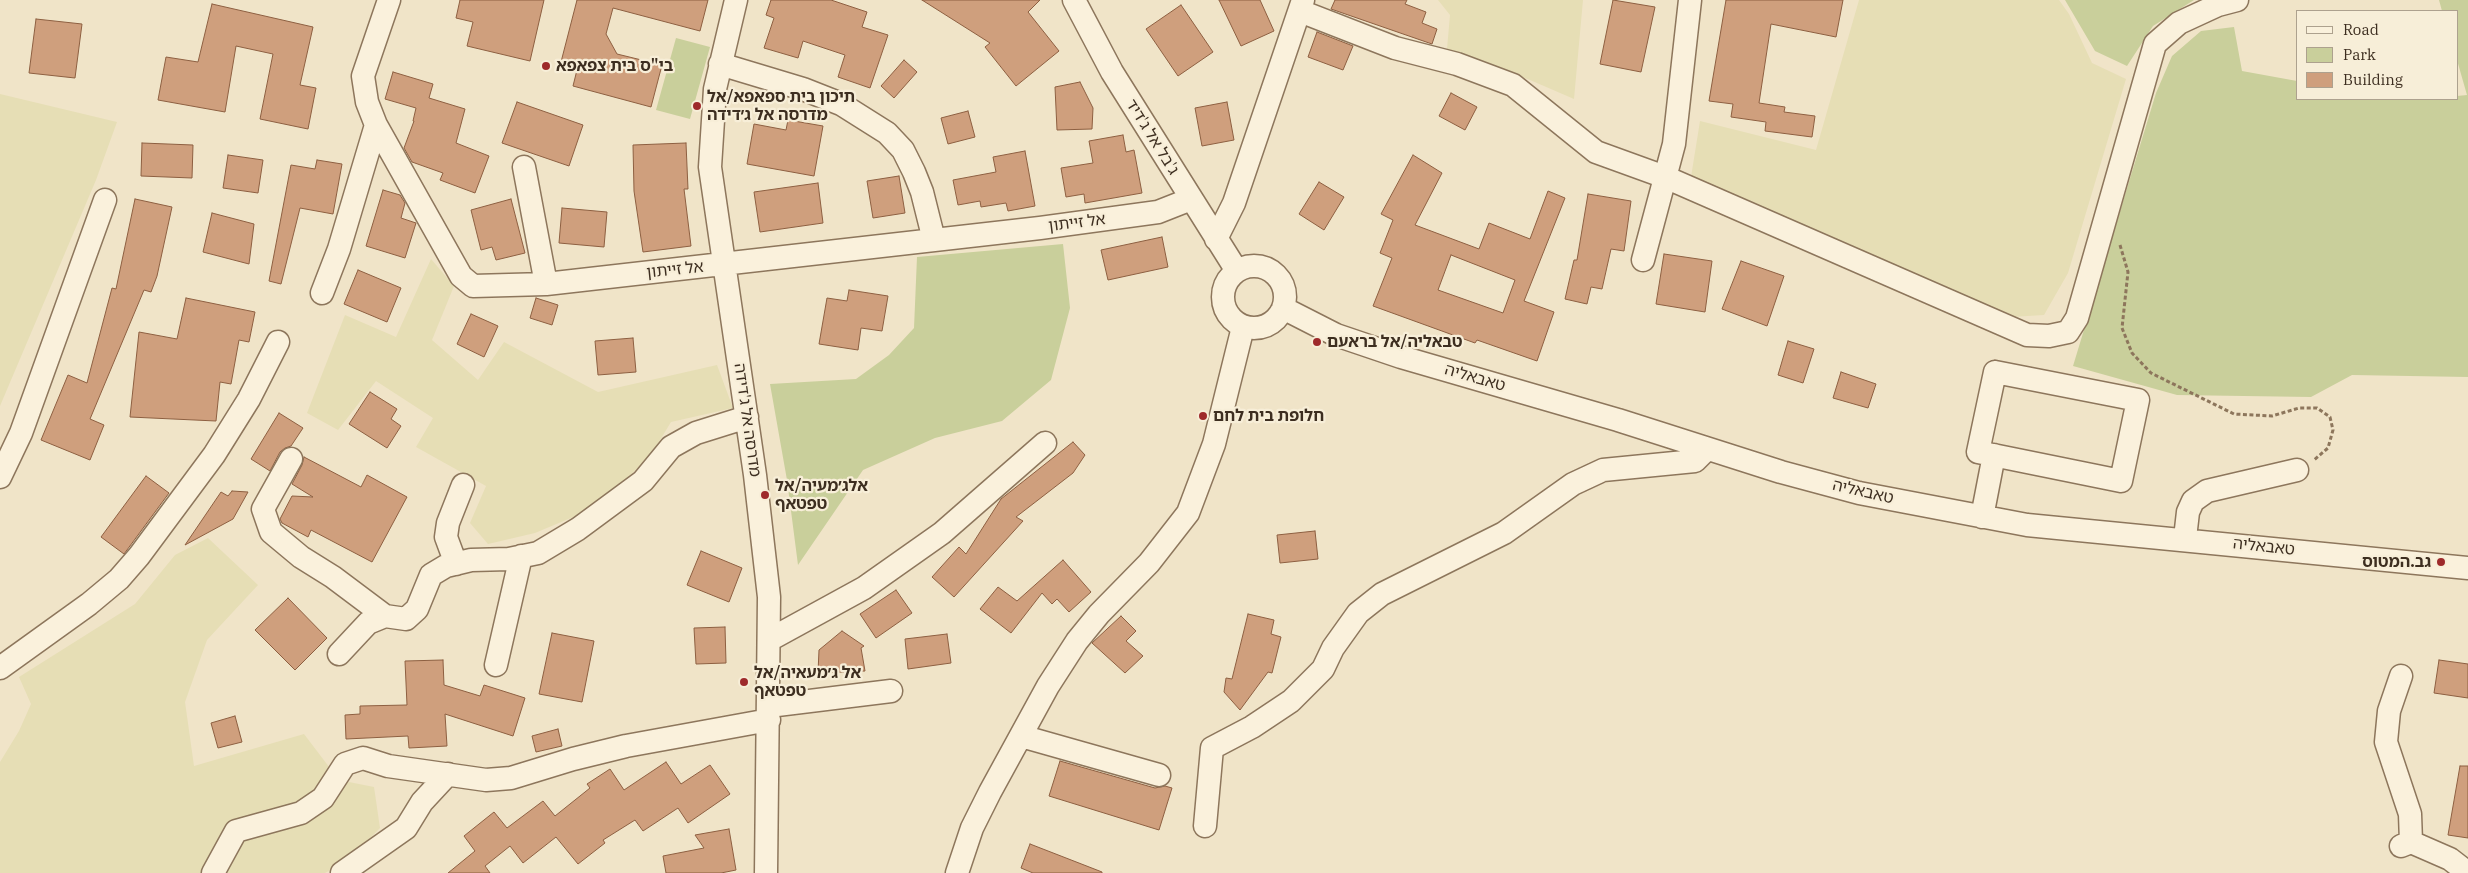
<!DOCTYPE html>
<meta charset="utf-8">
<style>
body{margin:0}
#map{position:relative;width:2468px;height:873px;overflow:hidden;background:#f0e4c8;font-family:"IBM Plex Serif",serif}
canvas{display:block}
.legend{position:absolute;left:2296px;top:10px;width:162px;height:90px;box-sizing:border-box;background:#f7eed8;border:1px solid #ada18e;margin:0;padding:6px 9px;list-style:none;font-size:15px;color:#3d2e20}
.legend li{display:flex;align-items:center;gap:10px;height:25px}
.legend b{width:25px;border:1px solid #ada18e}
</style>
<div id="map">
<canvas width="2468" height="873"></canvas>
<ul class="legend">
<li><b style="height:6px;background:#faf1dc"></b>Road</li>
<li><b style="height:14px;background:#c9cf9b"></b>Park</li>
<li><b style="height:14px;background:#cf9f7d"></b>Building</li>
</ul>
</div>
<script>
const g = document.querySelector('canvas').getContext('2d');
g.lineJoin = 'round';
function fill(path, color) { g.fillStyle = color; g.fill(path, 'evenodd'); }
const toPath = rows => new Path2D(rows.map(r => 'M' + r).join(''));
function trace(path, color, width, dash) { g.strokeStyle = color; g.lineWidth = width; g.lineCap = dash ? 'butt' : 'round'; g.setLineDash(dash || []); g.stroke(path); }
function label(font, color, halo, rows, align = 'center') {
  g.font = font + ' "IBM Plex Serif","Noto Sans Hebrew",serif'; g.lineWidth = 4.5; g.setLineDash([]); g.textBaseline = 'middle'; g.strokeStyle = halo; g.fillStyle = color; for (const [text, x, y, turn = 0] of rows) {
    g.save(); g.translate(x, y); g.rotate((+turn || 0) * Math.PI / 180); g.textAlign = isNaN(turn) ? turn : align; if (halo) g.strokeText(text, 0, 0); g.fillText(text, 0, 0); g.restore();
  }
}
const farmland = toPath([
 [1438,0,1583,0,1574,99,1530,80,1447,49,1450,15],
 [1859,0,2059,0,2069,14,2092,63,2126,79,2068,273,2044,315,2011,317,1691,177,1700,121,1816,150],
 [0,94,117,122,96,180,0,406],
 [431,259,454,286,432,340,478,380,504,342,598,392,717,365,733,408,671,422,651,455,597,507,535,533,488,544,470,523,486,486,416,447,433,418,376,381,338,430,307,413,345,315,396,337],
 [208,538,258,585,207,640,185,702,194,766,304,734,339,780,374,787,380,828,349,860,325,873,0,873,0,762,19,731,31,704,19,677,135,604,175,555]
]);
const green = toPath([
 [2065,0,2194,0,2153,26,2127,66,2095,51],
 [2439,0,2468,0,2468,377,2352,375,2311,397,2177,395,2073,366,2156,93,2172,56,2201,31,2234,27,2242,71,2297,81,2297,99,2457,99,2457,96,2467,95,2457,60,2457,11,2442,11],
 [676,38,710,47,690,119,656,110],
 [1063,244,1070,308,1051,380,1002,421,935,438,863,470,798,565,787,480,770,384,856,379,889,355,914,328,917,257]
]);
const building = toPath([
 [460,0,544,0,530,61,467,46,473,22,456,18,460,0],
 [577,0,708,0,700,31,613,8,606,34,617,54,662,65,651,107,573,86,578,66,561,62,577,0],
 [771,0,831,0,867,12,862,27,888,35,870,88,838,77,845,55,803,41,798,58,764,48,774,18,766,15,771,0],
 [922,0,1040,0,1028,12,1059,51,1016,86,985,47,990,43,922,0],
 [1219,0,1260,0,1274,31,1241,46,1219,0],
 [1335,0,1407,0,1405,4,1426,12,1422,23,1437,29,1432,44,1331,9,1335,0],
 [1613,0,1655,7,1641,72,1600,64,1613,0],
 [1726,0,1843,0,1836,37,1771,24,1759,103,1785,107,1784,112,1815,116,1812,137,1765,131,1766,122,1731,117,1733,104,1709,101,1726,0],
 [212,4,313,27,300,85,316,88,308,129,260,119,273,54,236,46,225,112,158,100,166,57,198,62,212,4],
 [1181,5,1213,52,1178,76,1146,29,1181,5],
 [36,19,82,24,75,78,29,73,36,19],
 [1317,32,1353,46,1343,70,1308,57,1317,32],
 [904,60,917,72,894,98,881,86,904,60],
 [393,72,433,84,429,98,465,109,456,143,489,156,475,193,440,180,443,173,412,162,404,148,414,121,413,121,416,108,385,99,393,72],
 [1080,82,1093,108,1092,129,1057,130,1055,87,1080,82],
 [1451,93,1477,107,1465,130,1439,116,1451,93],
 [517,102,583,125,569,166,502,143,517,102],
 [1227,102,1234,140,1202,146,1195,108,1227,102],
 [968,111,975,137,948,144,941,118,968,111],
 [788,120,823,126,814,176,747,164,754,124,786,130,788,120],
 [1123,135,1126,152,1134,150,1142,193,1085,203,1084,194,1066,197,1061,168,1093,163,1089,141,1123,135],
 [142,143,193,145,192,178,141,176,142,143],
 [686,143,688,189,684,189,691,246,643,252,634,191,633,145,686,143],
 [1025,151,1035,206,1008,211,1006,203,981,207,980,201,958,205,953,180,996,172,993,157,1025,151],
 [228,155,263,160,258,193,223,188,228,155],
 [1413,155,1442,173,1415,225,1479,249,1489,223,1530,239,1548,191,1565,198,1524,301,1554,312,1537,361,1477,340,1475,343,1373,306,1392,258,1380,253,1393,220,1381,214,1413,155],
 [1451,255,1515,280,1503,313,1438,290,1451,255],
 [317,160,342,164,333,214,300,208,281,284,269,281,291,165,315,169,317,160],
 [899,176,905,213,873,218,867,181,899,176],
 [1319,182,1344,197,1324,230,1299,214,1319,182],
 [818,183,823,223,760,232,754,192,818,183],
 [383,190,400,195,405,203,401,218,416,223,405,258,366,246,383,190],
 [1588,194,1631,201,1624,251,1611,249,1602,289,1591,287,1587,304,1565,299,1574,260,1577,260,1588,194],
 [135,199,172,207,157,276,151,292,144,290,90,419,104,425,90,460,41,440,68,375,87,383,112,288,116,289,135,199],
 [511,199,525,253,496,260,492,247,481,250,471,210,511,199],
 [562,208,607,212,604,247,559,243,562,208],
 [212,213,254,224,249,264,203,252,212,213],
 [1162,237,1168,267,1108,280,1101,250,1162,237],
 [1664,254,1712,261,1705,312,1656,304,1664,254],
 [1741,261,1784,276,1767,326,1722,309,1741,261],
 [358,270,401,288,387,322,344,304,358,270],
 [849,290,888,296,882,331,861,328,858,350,819,344,827,298,847,301,849,290],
 [186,298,255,312,249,342,239,340,231,384,220,382,216,421,130,417,139,332,177,339,186,298],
 [536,298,558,305,552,325,530,318,536,298],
 [471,314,498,326,484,357,457,344,471,314],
 [633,338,636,372,598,375,595,341,633,338],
 [1788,341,1814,349,1803,383,1778,375,1788,341],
 [1841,372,1876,384,1868,408,1833,398,1841,372],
 [370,392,397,409,391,419,401,426,387,448,349,424,370,392],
 [279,413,303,428,291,446,285,448,280,452,270,471,251,459,279,413],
 [1073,442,1085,455,1073,473,1016,517,1023,521,954,597,932,577,959,547,966,554,1001,499,1073,442],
 [304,457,361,487,367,475,407,497,372,562,311,530,308,537,282,523,280,519,292,496,313,497,292,484,302,465,304,457],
 [146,476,169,493,124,554,101,537,146,476],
 [232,491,248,492,233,519,185,545,221,492,228,496,232,491],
 [1315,531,1318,559,1280,563,1277,535,1315,531],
 [701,551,742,568,729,602,687,585,701,551],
 [1063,560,1091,592,1069,612,1057,599,1052,604,1042,593,1011,633,980,609,998,587,1017,601,1063,560],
 [896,590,912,613,876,638,860,614,896,590],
 [288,598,327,638,295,670,255,630,288,598],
 [1248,614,1274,620,1271,634,1281,637,1272,673,1268,672,1240,710,1224,692,1226,678,1232,679,1248,614],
 [1121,616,1136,631,1126,641,1143,656,1125,673,1092,643,1121,616],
 [725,627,726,663,696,664,694,628,725,627],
 [842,631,864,646,861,648,865,671,818,673,819,650,842,631],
 [552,633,594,641,582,702,539,694,552,633],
 [947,634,951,663,908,669,905,639,947,634],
 [443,660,444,685,480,696,484,685,525,698,513,736,445,714,447,746,409,748,408,736,346,739,345,715,360,714,360,706,407,705,405,661,443,660],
 [2439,660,2468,664,2468,698,2434,693,2439,660],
 [235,716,242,742,218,748,211,723,235,716],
 [558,729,562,746,536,752,532,736,558,729],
 [1060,761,1155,788,1165,786,1172,788,1159,830,1049,796,1060,761],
 [666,762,681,784,710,765,730,794,688,823,678,808,643,831,635,820,603,840,605,843,578,864,556,837,523,863,510,846,485,866,490,873,448,873,475,851,464,836,494,812,507,828,543,801,555,816,590,788,587,784,610,769,624,790,666,762],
 [2460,766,2468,766,2468,838,2448,835,2460,766],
 [729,829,736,870,721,873,666,873,663,856,704,848,695,835,729,829],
 [1030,844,1102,872,1102,873,1033,873,1021,868,1030,844]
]);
const path = toPath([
 [2120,245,2128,272,2122,328,2132,353,2151,373,2234,414,2272,416,2299,408,2317,408,2330,417,2333,430,2328,448,2314,460]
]);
const minor = toPath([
 [389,0,363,76,367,102,376,125,461,276,473,286,546,284,1040,228,1158,212,1191,199],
 [736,0,715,89,710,167,755,475,769,597,766,873],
 [1074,0,1112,72,1237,271],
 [1300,11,1395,48,1457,64,1513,85,1596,152,1665,177,2027,335,2049,336,2068,332,2077,318,2155,44,2179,23,2218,5,2237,0],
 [720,64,803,89,841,104,887,133,903,150,914,172,922,192,934,240],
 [524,167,546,284],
 [1216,239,1234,203,1303,0],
 [1643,260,1674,144,1690,0],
 '1223 297a31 31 0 1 1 62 0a31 31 0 1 1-62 0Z',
 [322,293,339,249,376,125],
 [1283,308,1336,335,1401,357,1618,420,1781,472,1859,493,2027,525,2468,568],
 [1995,372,2138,400,2121,481,1978,452,1995,372],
 [291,459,263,509,271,532,301,557,333,577,385,616],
 [0,477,21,433,105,200],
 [1982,517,1994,455],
 [2185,538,2188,512,2193,501,2207,491,2297,470],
 [456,564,446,537,448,523,463,485],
 [769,640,864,588,942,533,1045,443],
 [339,654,368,623,385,616,406,619,417,609,431,575,446,566,471,560,509,559,538,553,578,529,643,481,671,447,696,433,747,417],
 [496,665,521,556],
 [0,668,89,604,119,579,139,556,214,455,249,399,278,342],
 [2401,676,2389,711,2386,742,2410,814,2411,842,2401,846],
 [769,706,891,691],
 [1021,736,1159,775],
 [1205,826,1212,748,1252,727,1291,701,1323,669,1333,648,1358,613,1382,594,1504,533,1573,484,1603,470,1695,461,1707,449],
 [2411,842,2450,859,2468,873],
 [213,873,236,831,301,813,323,798,345,764,363,758,388,766,486,780,511,778,573,759,626,746,769,720],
 [342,873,406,828,422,802,448,774],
 [957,873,972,828,990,792,1048,686,1077,641,1099,614,1149,563,1188,513,1214,444,1243,327]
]);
const markers = [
 [546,66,5,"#9e2a2b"],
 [697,106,5,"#9e2a2b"],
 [1317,342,5,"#9e2a2b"],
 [1203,416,5,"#9e2a2b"],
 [765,495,5,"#9e2a2b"],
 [2441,562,5,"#9e2a2b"],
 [744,682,5,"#9e2a2b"]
];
const poiNames = [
 ["בי\"ס בית צפאפא",556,66],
 ["תיכון בית ספאפא/אל",707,97],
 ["מדרסה אל ג׳דידה",707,115],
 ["טבאליה/אל בראעם",1327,342],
 ["חלופת בית לחם",1213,416],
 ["אלג׳מעיה/אל",775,486],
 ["טפטאף",775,504],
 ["גב.המטוס",2431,562,"right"],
 ["אל ג׳מעאיה/אל",754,673],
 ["טפטאף",754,691]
];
const streetNames = [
 ["ג'בל אל ג'דיד",1152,137,58],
 ["אל זייתון",1077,223,-7],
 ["אל זייתון",675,270,-6],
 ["טאבאליה",1475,378,16],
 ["מדרסה אל ג'דידה",747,420,82],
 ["טאבאליה",1863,492,13],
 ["טאבאליה",2264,547,6]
];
fill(farmland, '#e6deb5');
fill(green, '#c9cf9b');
fill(building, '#cf9f7d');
trace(building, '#8d5f41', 1);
trace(minor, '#8d765c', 25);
trace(path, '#8d765c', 3, [4, 2.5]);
trace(minor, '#faf1dc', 22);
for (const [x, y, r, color] of markers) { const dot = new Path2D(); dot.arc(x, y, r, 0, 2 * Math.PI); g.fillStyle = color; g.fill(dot); trace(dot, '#f7eed8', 2); }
label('bold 16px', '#3d2e20', '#f7eed8', poiNames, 'left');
label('16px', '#3d2e20', '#f7eed8', streetNames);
</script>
